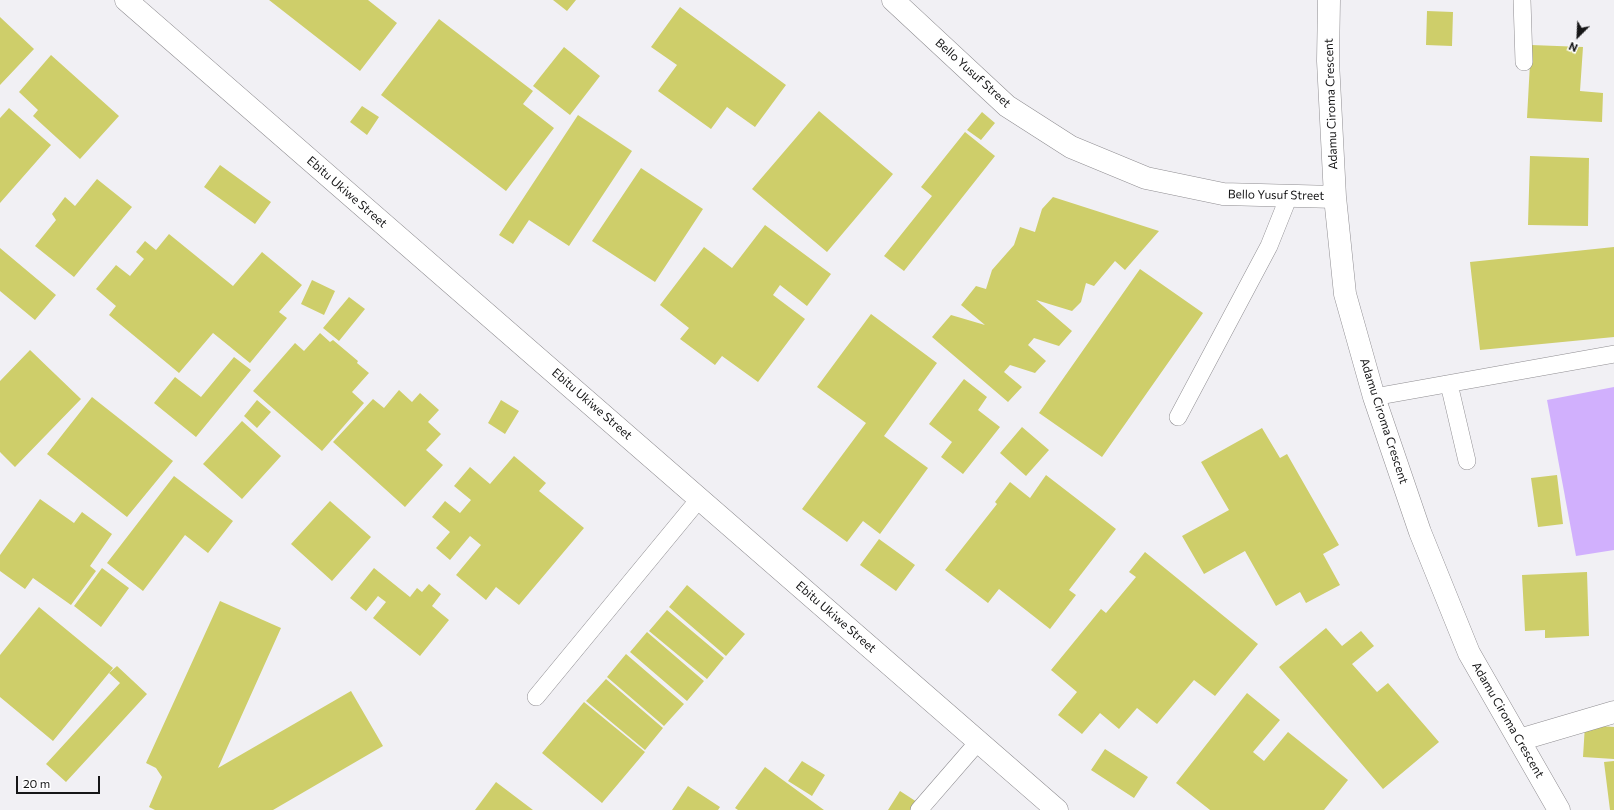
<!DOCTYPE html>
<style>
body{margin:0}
#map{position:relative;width:1614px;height:810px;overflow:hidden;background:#f1f0f4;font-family:Commissioner,sans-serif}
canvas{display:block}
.north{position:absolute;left:1558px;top:16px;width:40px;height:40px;-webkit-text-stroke:3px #fff;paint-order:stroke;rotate:204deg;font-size:11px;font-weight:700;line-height:16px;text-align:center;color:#161617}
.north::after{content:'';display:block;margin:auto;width:14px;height:18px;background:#161617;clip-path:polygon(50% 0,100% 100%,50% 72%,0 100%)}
.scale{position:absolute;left:16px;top:776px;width:84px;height:18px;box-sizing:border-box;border:2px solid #161617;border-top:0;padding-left:5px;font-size:12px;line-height:14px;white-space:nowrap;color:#161617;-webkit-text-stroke:3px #fff;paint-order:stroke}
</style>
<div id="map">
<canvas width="1614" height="810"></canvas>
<div class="north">N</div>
<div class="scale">20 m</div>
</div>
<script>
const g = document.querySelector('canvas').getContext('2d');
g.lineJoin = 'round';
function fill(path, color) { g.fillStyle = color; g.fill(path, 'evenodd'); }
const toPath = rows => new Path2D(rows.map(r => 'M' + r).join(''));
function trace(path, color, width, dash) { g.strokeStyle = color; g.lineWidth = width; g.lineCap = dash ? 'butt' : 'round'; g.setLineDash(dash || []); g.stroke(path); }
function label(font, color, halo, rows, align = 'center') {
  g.font = font + ' Commissioner,sans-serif'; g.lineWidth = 3; g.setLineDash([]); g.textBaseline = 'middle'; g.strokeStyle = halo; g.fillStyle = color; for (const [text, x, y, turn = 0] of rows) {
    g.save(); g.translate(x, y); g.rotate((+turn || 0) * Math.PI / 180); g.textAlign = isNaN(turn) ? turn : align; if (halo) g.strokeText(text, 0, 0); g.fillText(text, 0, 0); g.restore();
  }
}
const green = toPath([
 [1614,387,1614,550,1576,556,1547,400]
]);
const building = toPath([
 [269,0,368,0,397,23,360,71],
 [553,0,576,0,567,11],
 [680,7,786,85,755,127,727,107,711,129,658,91,677,65,651,47],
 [1427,11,1453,12,1452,46,1426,45],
 [0,17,34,49,0,85],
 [439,19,533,91,523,104,554,128,506,191,381,95],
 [1531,45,1583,47,1580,91,1603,93,1602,122,1527,118],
 [564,47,600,76,570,115,533,86],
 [51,55,119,116,80,159,33,116,38,110,19,92],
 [362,106,379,117,367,135,350,122],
 [9,108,51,145,0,203,0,118],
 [819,111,893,174,827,252,752,189],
 [982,112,995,123,981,140,967,130],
 [578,115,632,151,569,246,529,220,513,244,499,235],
 [965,132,995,156,904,271,884,256,932,196,921,187],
 [1530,156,1589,158,1588,226,1528,225],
 [220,165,271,202,255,224,204,187],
 [641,168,703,209,655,282,592,241],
 [97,179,132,207,74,277,35,246,56,220,52,214,65,197,75,206],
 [1053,197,1159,231,1125,270,1115,261,1094,286,1086,283,1081,302,1072,311,1036,300,1072,331,1059,346,1034,338,1028,345,1046,361,1035,373,1010,365,1004,372,1022,387,1008,402,932,337,951,315,985,325,961,305,976,286,986,289,992,270,1014,245,1020,227,1035,232,1042,209],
 [765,225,831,274,807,306,780,285,773,295,805,319,758,382,722,356,715,365,680,339,689,328,660,305,704,247,732,268],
 [169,234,233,286,262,252,302,285,279,312,287,318,250,363,213,333,179,373,109,315,116,306,96,289,116,265,130,276,144,259,136,252,145,241,156,250],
 [1614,247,1614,337,1480,350,1470,262],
 [0,248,56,295,35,320,0,291],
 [1140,269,1203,313,1102,457,1039,413],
 [312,280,335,291,324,315,301,304],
 [349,297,365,309,339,341,323,328],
 [871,314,937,363,884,436,928,468,880,534,863,521,847,542,802,509,866,423,817,387],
 [320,333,330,342,333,340,358,361,357,363,369,373,352,392,364,403,322,451,253,391,295,343,304,351],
 [30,350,81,399,15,467,0,452,0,381],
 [234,357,251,370,196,437,154,403,175,377,201,397],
 [964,379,987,397,978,410,1000,427,963,474,941,457,952,442,929,424],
 [399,390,412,402,420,393,439,410,428,422,441,434,426,450,443,465,405,507,333,442,373,399,384,408],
 [92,397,173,461,127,517,47,454],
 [257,400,271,412,257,428,244,416],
 [501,400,519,411,505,434,488,423],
 [242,421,281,456,242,499,203,464],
 [1022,427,1049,450,1026,476,1000,453],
 [1262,428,1280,458,1287,454,1339,545,1323,554,1340,585,1306,603,1300,592,1276,606,1245,551,1204,574,1182,536,1229,510,1201,462],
 [514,456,546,483,539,491,584,528,519,605,496,587,486,600,456,575,481,545,470,536,450,560,436,548,450,532,432,517,445,501,460,513,471,500,454,486,470,467,490,484],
 [1046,475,1116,529,1069,590,1076,595,1050,629,999,589,988,603,945,570,997,504,995,502,1010,482,1030,498],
 [1557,475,1563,524,1538,527,1531,478],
 [174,476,233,521,208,553,185,535,143,591,107,563],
 [40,499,74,523,82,512,112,534,90,566,96,571,71,605,33,578,25,589,0,571,0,555],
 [330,501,371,537,332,581,291,544],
 [879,539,915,565,896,591,860,565],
 [1145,552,1258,644,1215,696,1194,680,1157,724,1137,708,1119,729,1100,713,1082,734,1058,715,1077,692,1051,670,1101,609,1106,613,1136,577,1129,572],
 [102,568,129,588,101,627,74,606],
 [374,568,410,597,417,588,422,592,429,584,441,594,432,606,449,620,420,656,373,618,386,602,378,596,366,611,350,598],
 [1587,572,1589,636,1545,638,1545,630,1525,631,1522,575],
 [687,585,745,634,726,656,669,607],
 [220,601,281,628,218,768,351,691,383,746,273,810,155,810,149,807,162,777,156,768,146,763],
 [39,607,113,668,53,741,0,697,0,655],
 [667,610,724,658,707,679,649,631],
 [1326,628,1342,646,1361,631,1374,646,1352,664,1377,692,1388,683,1439,742,1383,789,1279,667],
 [647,632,704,681,687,701,630,652],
 [626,654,684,704,664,726,607,677],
 [117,666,147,694,66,782,46,764,120,683,109,673],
 [606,679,663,728,645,750,586,701],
 [1247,693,1280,720,1253,752,1264,761,1288,732,1348,780,1324,810,1210,810,1176,783],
 [584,702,645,752,602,803,542,753],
 [1585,725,1614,727,1614,759,1583,757],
 [1105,749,1148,777,1134,798,1091,770],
 [802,761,825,775,812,796,788,781],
 [1614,761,1614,810,1610,810,1604,762],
 [765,767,824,810,738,810,735,808],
 [496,782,533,810,475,810],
 [688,786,720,807,718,810,672,810],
 [900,791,917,802,911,810,888,810]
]);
const lane = toPath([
 [1522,0,1524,62],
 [1449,384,1467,461],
 [1374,397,1614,354],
 [1178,417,1269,246,1289,196],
 [536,697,700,498],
 [919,810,978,742]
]);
const street = toPath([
 [126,0,1057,810],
 [893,0,1007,106,1071,147,1146,178,1223,194,1335,197],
 [1329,0,1328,61,1335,197,1345,294,1374,397,1420,532,1469,653,1559,810],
 [1519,740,1614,712]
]);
const streetNames = [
 ["Bello Yusuf Street",973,73,42],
 ["Adamu Ciroma Crescent",1331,104,-92],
 ["Ebitu Ukiwe Street",347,192,41],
 ["Bello Yusuf Street",1276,195,1],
 ["Ebitu Ukiwe Street",592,404,41],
 ["Adamu Ciroma Crescent",1384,421,72],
 ["Ebitu Ukiwe Street",836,617,41],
 ["Adamu Ciroma Crescent",1508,720,60]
];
fill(green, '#d1b0fd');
fill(building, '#cece6a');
trace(lane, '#8f8d91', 18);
trace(street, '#8f8d91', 23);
trace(lane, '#fff', 17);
trace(street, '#fff', 22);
label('12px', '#161617', '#fff', streetNames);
</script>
